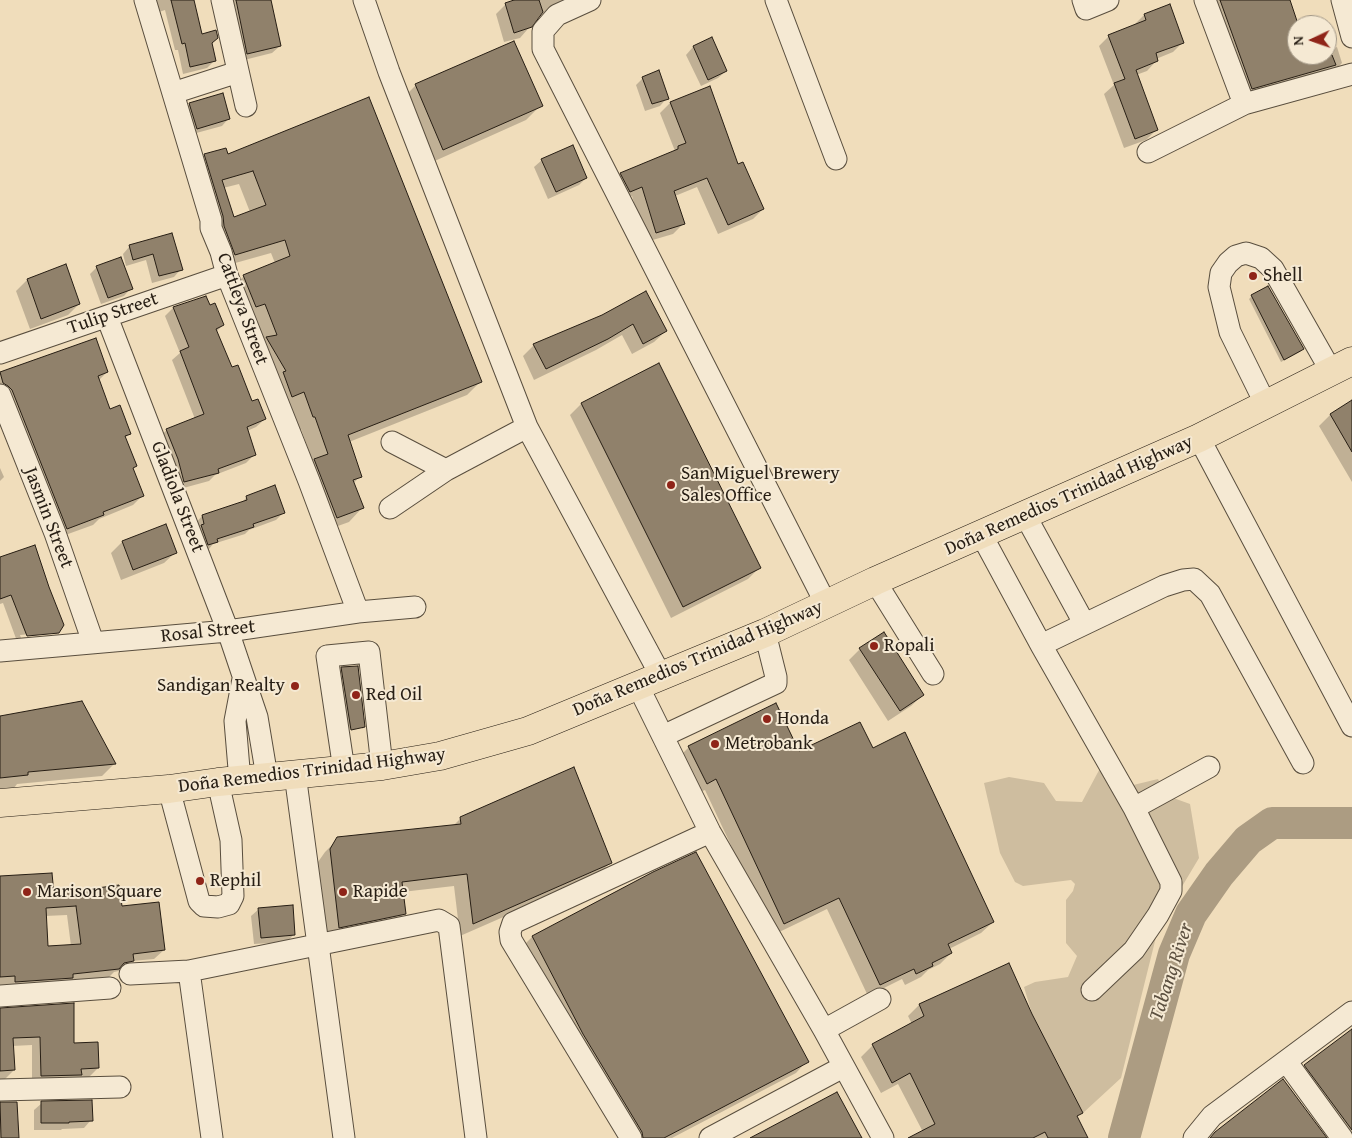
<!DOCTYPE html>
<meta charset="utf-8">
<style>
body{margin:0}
#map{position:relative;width:1352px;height:1138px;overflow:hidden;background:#f0ddbb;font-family:"Gentium Book Plus",serif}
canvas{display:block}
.north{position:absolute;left:1287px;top:15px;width:50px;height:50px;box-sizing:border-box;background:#f5e9d3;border:1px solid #a39887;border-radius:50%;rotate:267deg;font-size:14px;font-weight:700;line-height:20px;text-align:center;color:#271e14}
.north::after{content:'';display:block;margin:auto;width:18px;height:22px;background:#8f2418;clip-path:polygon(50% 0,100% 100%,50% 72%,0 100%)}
</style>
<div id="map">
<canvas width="1352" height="1138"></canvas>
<div class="north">N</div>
</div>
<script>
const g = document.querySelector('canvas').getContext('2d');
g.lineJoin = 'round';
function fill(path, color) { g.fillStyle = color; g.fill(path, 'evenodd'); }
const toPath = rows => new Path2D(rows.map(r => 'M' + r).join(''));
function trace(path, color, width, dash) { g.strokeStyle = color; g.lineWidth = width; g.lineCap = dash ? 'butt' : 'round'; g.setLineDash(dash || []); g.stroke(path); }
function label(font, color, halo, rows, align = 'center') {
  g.font = font + ' "Gentium Book Plus",serif'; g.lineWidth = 4; g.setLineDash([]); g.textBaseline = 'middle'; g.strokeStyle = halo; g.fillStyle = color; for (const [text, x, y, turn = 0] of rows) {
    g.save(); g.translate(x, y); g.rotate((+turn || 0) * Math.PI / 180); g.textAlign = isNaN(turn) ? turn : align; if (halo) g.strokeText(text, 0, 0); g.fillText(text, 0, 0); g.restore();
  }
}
const green = toPath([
 [1105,759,1121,788,1158,779,1165,795,1190,804,1199,858,1159,925,1121,1078,1083,1113,1032,1014,1024,987,1035,982,1068,977,1077,956,1066,943,1066,900,1073,891,1075,884,1071,880,1023,886,1015,882,1000,853,984,783,1009,777,1044,783,1056,801,1082,802]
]);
const shadow = toPath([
 [152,0,192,0,202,35,211,44,214,61,207,68,183,74,178,50,175,50,165,10,156,13],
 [230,0,269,0,280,46,272,53,240,61],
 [518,0,566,0,563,3,540,15,520,38,504,42,496,14,506,4],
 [1208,0,1289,0,1296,23,1316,16,1319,25,1297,25,1297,55,1327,55,1327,45,1329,50,1337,47,1342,63,1335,70,1244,95],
 [1144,15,1183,42,1173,52,1156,59,1157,60,1147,71,1136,75,1157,129,1146,140,1124,148,1104,94,1114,85,1099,46,1109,36,1134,25],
 [711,39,726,71,718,78,701,86,686,55,693,47],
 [514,43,541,105,526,120,428,164,401,100,416,85],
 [643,78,667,98,660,106,645,111,636,85],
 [709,87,738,166,763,209,753,219,718,234,697,187,675,196,683,224,673,234,646,242,632,196,620,201,611,184,621,174,675,151,660,113,670,103],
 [368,99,481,381,467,395,349,442,360,476,353,484,362,508,349,522,324,531,313,462,301,429,299,430,290,405,278,409,230,290,244,276,275,263,271,253,221,267,192,169,205,156,227,155],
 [239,184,250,212,233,218,223,188],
 [190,104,229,118,222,126,189,135,182,111],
 [542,160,586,178,579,185,548,199,534,167],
 [171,234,181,269,174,277,152,283,146,260,126,266,123,254,130,246],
 [65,266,79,304,68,315,30,329,16,291,27,280],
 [97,267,131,288,124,296,101,304,90,274],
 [1252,296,1303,349,1300,352,1281,362,1249,299],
 [173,308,223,325,216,332,231,369,251,403,265,419,256,427,247,431,254,455,246,463,215,475,209,481,176,490,158,438,167,430,195,419,172,360,180,353,165,316],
 [602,316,666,331,654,342,632,354,622,335,596,350,534,380,523,356,534,345],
 [95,339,107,372,98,381,109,410,129,434,125,438,132,469,143,495,133,505,99,519,93,525,57,538,0,397,0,373],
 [1352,402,1352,482,1319,426,1330,415],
 [581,404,759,568,748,579,671,618,570,415],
 [0,468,4,477,0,481],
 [247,497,283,513,276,520,249,530,245,534,213,544,209,549,201,551,195,524,202,516,240,504],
 [166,525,176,552,164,563,121,580,111,553,122,542],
 [0,558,48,587,58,632,50,641,18,644,3,603,0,604],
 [56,632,56,635,21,638,20,635],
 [860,649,923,695,911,706,888,721,849,660],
 [342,668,364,727,362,729,362,726,347,729,339,672],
 [0,717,114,764,102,776,17,784,14,788,0,789],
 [689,747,799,753,993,922,981,933,949,949,951,953,940,964,928,970,921,977,905,985,902,979,868,996,827,909,773,935,705,790,695,794,678,758],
 [461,818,610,863,597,876,460,936,454,886,402,892,404,914,392,926,327,940,318,862,325,852,338,839,453,826],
 [647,877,807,1061,796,1073,672,1138,628,1138,521,948,532,937],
 [0,878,53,895,121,908,164,950,154,959,132,961,123,970,114,972,108,978,0,985],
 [67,915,71,946,47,948,45,916],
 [259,909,294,934,287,942,254,944,251,916],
 [1008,965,1031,1015,1081,1112,1076,1117,1087,1138,910,1138,923,1132,898,1084,881,1093,861,1057,873,1045,912,1024,908,1016,919,1005],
 [0,1010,73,1044,98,1068,89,1077,78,1077,71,1084,32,1085,32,1045,12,1046,14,1070,5,1079,0,1079],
 [1352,1031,1352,1138,1294,1077,1305,1065],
 [42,1103,91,1120,84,1128,62,1129,61,1130,34,1130,34,1110],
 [0,1104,18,1138,0,1138]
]);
const river = toPath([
 [1124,1138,1174,954,1191,914,1219,874,1248,840,1272,823,1352,823]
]);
const building = toPath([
 [171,0,194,0,202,34,216,30,218,38,212,43,216,61,190,67,185,43,182,44,171,0],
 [236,0,271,0,281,46,247,54,236,0],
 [514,0,539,0,543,12,532,27,514,33,505,3,514,0],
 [1220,0,1290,0,1297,21,1297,55,1332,55,1336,65,1252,89,1220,0],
 [1170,4,1184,43,1156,53,1158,61,1136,70,1158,130,1135,139,1114,83,1125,79,1108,35,1146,20,1144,14,1170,4],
 [712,37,727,71,708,80,693,46,712,37],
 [514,41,543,106,443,150,415,84,514,41],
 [659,70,669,99,652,104,642,77,659,70],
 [710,86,738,164,743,162,764,209,728,225,707,178,674,191,685,224,656,233,642,187,630,192,620,173,678,149,678,146,686,143,670,102,710,86],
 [223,93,230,119,197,129,189,103,223,93],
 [369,97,482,382,348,435,362,477,353,480,364,508,337,518,314,459,328,454,315,417,313,417,304,392,292,397,283,372,286,371,266,337,277,335,265,304,256,307,243,275,290,256,285,240,235,255,224,226,223,216,204,154,226,148,228,154,369,97],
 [253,171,266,205,234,217,222,180,253,171],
 [573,145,587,178,556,192,541,159,573,145],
 [172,233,183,270,159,276,153,254,133,260,129,245,172,233],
 [121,257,133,289,108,298,96,266,121,257],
 [66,264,80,304,41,319,27,279,66,264],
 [1268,286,1304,349,1284,360,1251,295,1268,286],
 [646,291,667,331,643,344,633,324,608,339,546,369,533,344,602,315,646,291],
 [206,296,210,305,215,303,224,325,216,329,232,367,238,365,252,401,258,399,266,419,247,427,256,455,218,469,219,473,184,482,178,459,166,429,204,414,180,351,189,347,173,307,206,296],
 [96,338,108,372,98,376,110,409,120,405,131,434,125,436,137,466,133,468,144,496,103,512,104,515,67,529,12,390,8,386,3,383,0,372,96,338],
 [659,363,761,568,683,607,581,403,659,363],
 [1352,400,1352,452,1330,414,1352,400],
 [275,485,285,513,253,524,254,527,217,539,218,542,208,545,201,525,204,524,202,515,247,500,246,496,275,485],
 [166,524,177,553,133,570,122,541,166,524],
 [35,545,49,587,64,625,59,633,27,636,11,595,0,599,0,557,35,545],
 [884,632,924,695,900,711,859,648,884,632],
 [358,666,365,727,351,730,341,667,358,666],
 [82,701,116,764,28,772,28,775,0,778,0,716,82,701],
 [776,703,799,751,860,722,873,748,905,732,994,922,948,944,952,953,932,963,933,966,916,974,914,969,880,985,839,898,784,924,716,779,707,784,688,746,776,703],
 [574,767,612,863,473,924,467,874,402,882,406,914,339,928,330,849,337,837,461,824,460,817,574,767],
 [696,852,809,1062,664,1138,643,1138,642,1132,583,1034,532,936,653,872,696,852],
 [52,873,54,894,119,885,122,906,159,902,165,950,133,954,134,961,124,963,119,969,73,974,73,978,15,982,15,976,0,977,0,876,52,873],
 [76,906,81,944,48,946,46,908,76,906],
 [293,905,295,935,261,938,258,908,293,905],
 [1009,963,1032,1014,1083,1113,1077,1116,1088,1138,1048,1138,1045,1132,1033,1138,908,1138,935,1124,910,1073,892,1083,872,1044,924,1016,919,1004,1009,963],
 [74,1003,74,1043,98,1042,99,1068,81,1069,82,1075,41,1076,40,1037,13,1038,15,1070,0,1071,0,1008,74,1003],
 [1352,1029,1352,1130,1304,1065,1352,1029],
 [1283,1079,1327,1138,1210,1138,1215,1132,1283,1079],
 [837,1092,862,1138,750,1138,837,1092],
 [92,1100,93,1121,69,1122,69,1123,41,1123,41,1101,92,1100],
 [0,1102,17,1102,19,1138,1,1138,0,1102]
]);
const minor = toPath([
 [145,0,211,220,211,228,221,252,227,275,309,481,358,612],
 [222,0,246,106],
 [364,0,389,72,527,427,661,676],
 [590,0,557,15,543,31,543,49,826,604],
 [776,0,836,159],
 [1083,0,1086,9,1108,0],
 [1205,0,1244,104],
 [1342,0,1352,37],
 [173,93,238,72],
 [1148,152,1244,104,1352,74],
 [107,317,228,631,257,717,267,777],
 [0,353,227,275],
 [0,395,55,533,93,642],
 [1266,405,1230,332,1219,287,1221,273,1228,263,1236,256,1246,253,1261,258,1273,269,1331,371],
 [1199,438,1352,726],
 [392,442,446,470],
 [390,508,446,470,527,427],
 [1025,515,1084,623],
 [981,534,1041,645,1134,808,1171,882,1171,891,1158,915,1134,950,1092,990],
 [875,581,933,674],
 [1041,645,1164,586,1183,580,1194,579,1210,594,1303,763],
 [0,651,228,631,358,612,415,607],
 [638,686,710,832,824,1030,883,1138],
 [663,736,776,683,776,677,765,633],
 [344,770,327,656,369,652,382,766],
 [295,774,344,1138],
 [240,781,235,721,243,679],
 [169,789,199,901,204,906,218,907,229,904,233,896,231,840,218,782],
 [1134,808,1209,767],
 [189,971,212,1138],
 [130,974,189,971,439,920,449,926,476,1138],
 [0,996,110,988],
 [824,1030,880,999],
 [1286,1061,1342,1138],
 [0,1090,120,1087],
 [631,1138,511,940,510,932,513,923,710,832],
 [710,1138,843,1067],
 [1194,1138,1212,1116,1352,1012]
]);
const highway = toPath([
 [0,803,169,789,218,782,382,766,440,756,528,731,765,633,875,581,1199,438,1352,361]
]);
const markers = [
 [1253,276,5,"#8f2418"],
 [671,485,5,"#8f2418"],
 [874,646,5,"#8f2418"],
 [295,686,5,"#8f2418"],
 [356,695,5,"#8f2418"],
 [767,719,5,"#8f2418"],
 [715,744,5,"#8f2418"],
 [200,881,5,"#8f2418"],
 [27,892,5,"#8f2418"],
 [343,892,5,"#8f2418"]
];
const poiNames = [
 ["Shell",1263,276],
 ["San Miguel Brewery",681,474],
 ["Sales Office",681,496],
 ["Ropali",884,646],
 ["Sandigan Realty",285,686,"right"],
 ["Red Oil",366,695],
 ["Honda",777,719],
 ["Metrobank",725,744],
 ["Rephil",210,881],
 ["Marison Square",37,892],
 ["Rapide",353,892]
];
const streetNames = [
 ["Cattleya Street",242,309,70],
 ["Tulip Street",113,314,-19],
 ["Doña Remedios Trinidad Highway",1069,496,-24],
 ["Gladiola Street",177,497,69],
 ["Jasmin Street",48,518,69],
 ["Rosal Street",208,632,-6],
 ["Doña Remedios Trinidad Highway",698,659,-23],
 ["Doña Remedios Trinidad Highway",312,771,-7]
];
const waterNames = [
 ["Tabang River",1172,972,-72]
];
fill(green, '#cebd9f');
fill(shadow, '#0003');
trace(river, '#ac9c82', 32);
fill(building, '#90816b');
trace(building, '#271e14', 1);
trace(minor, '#594e3e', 23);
trace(highway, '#271e14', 29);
trace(minor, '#f5e9d3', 21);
trace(highway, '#f0ddbb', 28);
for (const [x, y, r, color] of markers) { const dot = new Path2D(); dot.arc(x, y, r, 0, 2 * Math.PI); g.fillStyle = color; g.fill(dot); trace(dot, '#f5e9d3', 2); }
label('19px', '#271e14', '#f5e9d3', poiNames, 'left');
label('19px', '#271e14', '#f5e9d3', streetNames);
label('italic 20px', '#5c5040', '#f5e9d3', waterNames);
</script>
